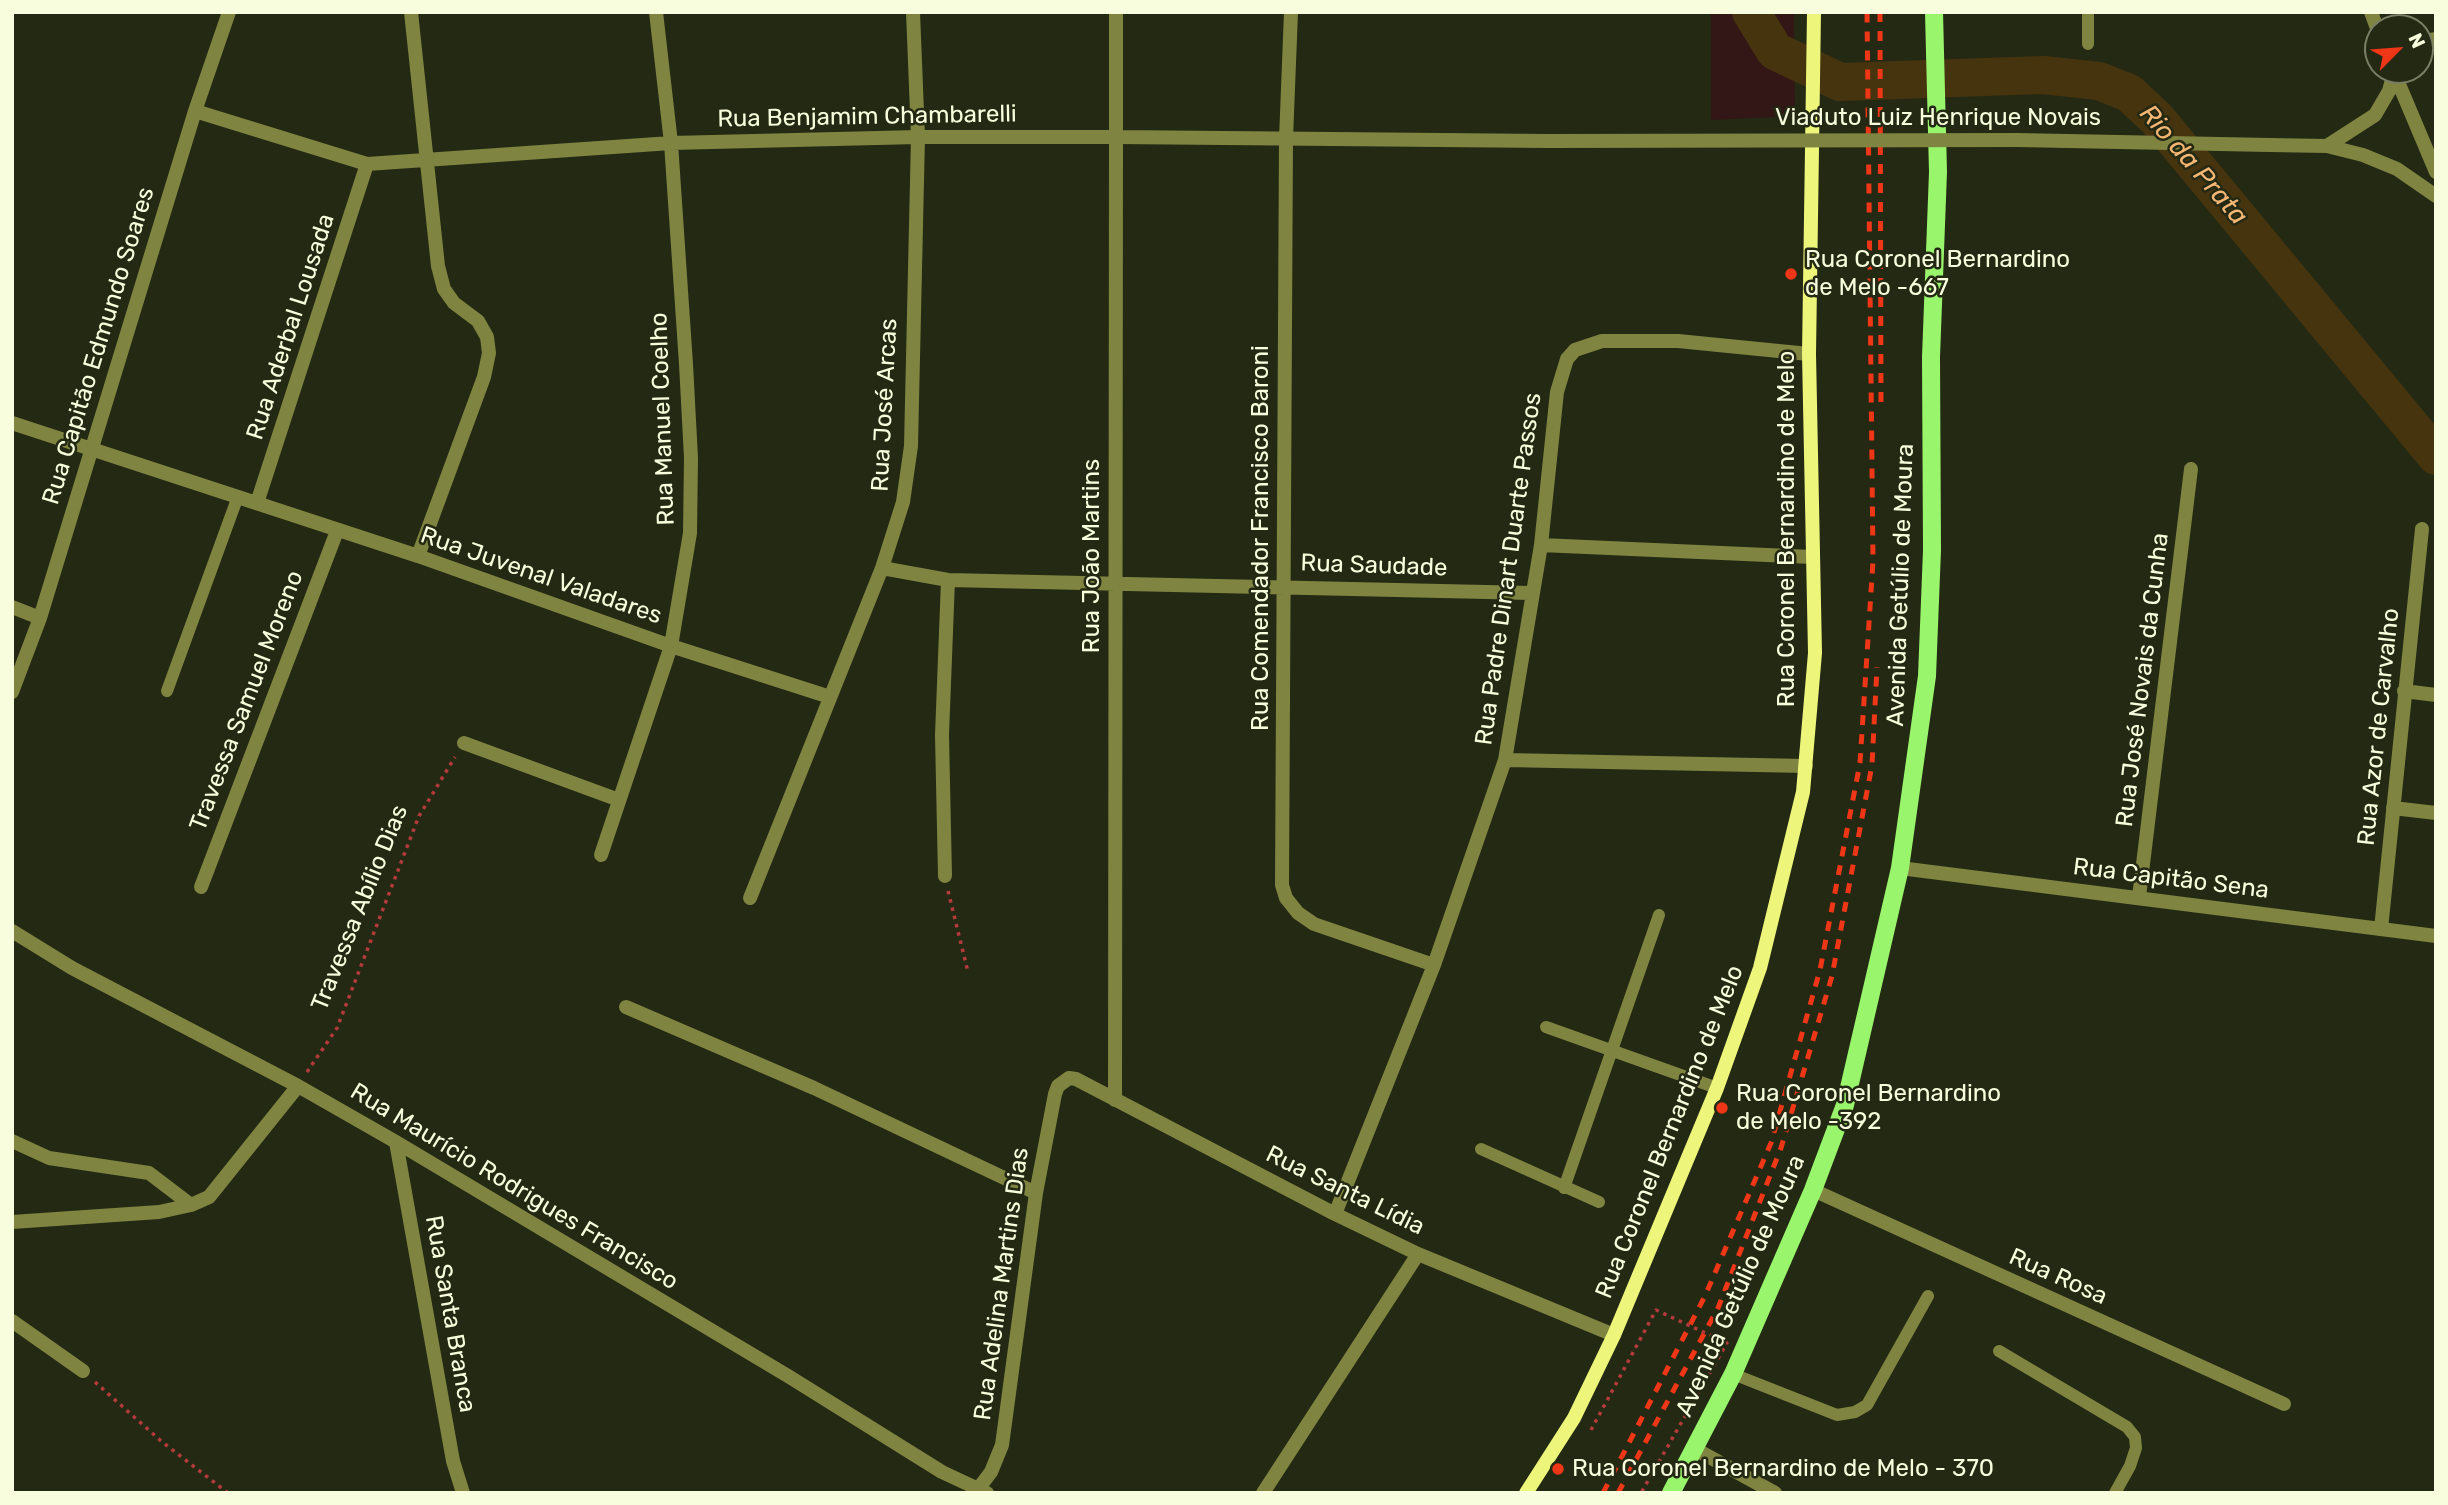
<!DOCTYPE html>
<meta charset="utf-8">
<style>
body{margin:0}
#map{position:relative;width:2448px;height:1505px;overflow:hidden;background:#242913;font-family:Rubik,sans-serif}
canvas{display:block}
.frame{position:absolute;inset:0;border:14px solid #f8fddd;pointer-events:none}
.north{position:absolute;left:2364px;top:14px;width:70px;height:70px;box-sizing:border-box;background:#242913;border:2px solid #797e64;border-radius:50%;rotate:65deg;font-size:19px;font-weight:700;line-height:28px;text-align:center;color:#f8fddd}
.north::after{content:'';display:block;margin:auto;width:24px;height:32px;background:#ef3617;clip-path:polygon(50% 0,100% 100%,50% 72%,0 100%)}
</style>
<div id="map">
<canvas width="2448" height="1505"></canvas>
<div class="frame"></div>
<div class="north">N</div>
</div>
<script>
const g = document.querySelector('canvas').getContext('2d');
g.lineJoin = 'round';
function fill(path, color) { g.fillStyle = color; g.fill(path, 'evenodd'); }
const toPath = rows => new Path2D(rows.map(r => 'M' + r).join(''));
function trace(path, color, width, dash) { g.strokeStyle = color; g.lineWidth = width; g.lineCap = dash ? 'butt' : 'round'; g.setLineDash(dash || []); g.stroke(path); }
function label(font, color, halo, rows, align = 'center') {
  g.font = font + ' Rubik,sans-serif'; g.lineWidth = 5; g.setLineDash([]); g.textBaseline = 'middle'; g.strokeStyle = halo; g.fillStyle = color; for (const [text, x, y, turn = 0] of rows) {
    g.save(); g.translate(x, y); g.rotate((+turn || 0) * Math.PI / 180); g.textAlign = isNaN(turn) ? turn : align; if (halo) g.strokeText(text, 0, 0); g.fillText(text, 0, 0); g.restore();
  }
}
const green = toPath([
 [1711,12,1794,12,1795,116,1711,120]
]);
const river = toPath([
 [1751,12,1775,51,1840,82,2043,75,2099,81,2129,93,2157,119,2436,456]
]);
const path = toPath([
 [948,891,968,972],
 [307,1072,337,1028,419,816,455,757],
 [95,1382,161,1441,228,1493]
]);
const service = toPath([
 [2088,44,2088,12],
 [167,691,237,499],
 [1546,1027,1717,1088],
 [1481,1149,1599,1202],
 [1564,1188,1659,915],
 [1999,1351,2127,1427,2135,1437,2136,1448,2130,1466,2115,1493],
 [1733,1374,1837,1415,1855,1412,1867,1405,1928,1296]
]);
const minor = toPath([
 [411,12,438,266,444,289,454,303,478,321,487,337,489,353,484,377,418,556],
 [2420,42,2436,39],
 [195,111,367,164,671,143,918,137,1116,137,1115,1100],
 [1286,139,1282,885,1286,898,1298,913,1314,924,1434,965],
 [12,423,418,556,671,646,830,697],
 [257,503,367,164],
 [1541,545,1812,557],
 [882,568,948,580,1531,593],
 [12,607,40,618],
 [2404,691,2436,695],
 [12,692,40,618,195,111,229,12],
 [464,743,619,800],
 [1505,760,1806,766],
 [2393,808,2436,813],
 [601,855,671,646,690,533,691,458,686,364,671,143,656,12],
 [945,876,942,735,948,580],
 [201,887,337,531],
 [2139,897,2191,469],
 [750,898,882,568,903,502,911,446,918,137,913,12],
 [2381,929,2422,529],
 [12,931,72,968,298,1086,396,1142,788,1376,942,1472,987,1493],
 [626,1007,814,1088,1036,1193],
 [12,1141,49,1158,149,1173,191,1205],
 [396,1142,453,1461,463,1493],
 [1813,1190,2284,1404],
 [1335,1214,1434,965,1505,760,1541,545,1557,392,1567,359,1575,350,1602,341,1678,341,1809,354],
 [12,1222,159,1212,191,1205,209,1197,298,1086],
 [12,1321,83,1371],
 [1695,1449,1775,1493],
 [975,1493,991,1472,1002,1445,1036,1193,1055,1094,1058,1086,1069,1078,1076,1079,1335,1214,1418,1254,1614,1335],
 [1263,1493,1418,1254]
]);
const tertiary = toPath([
 [1116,12,1116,137,1548,141],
 [2371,12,2378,31],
 [2393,70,2436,172],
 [1286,139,1291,12],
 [2270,145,2327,146,2363,155,2397,169,2436,196],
 [2327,146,2375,115,2389,91,2394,72],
 [1900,868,2436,936]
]);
const secondary = toPath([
 [1526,1493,1574,1418,1614,1335,1717,1088,1760,968,1803,792,1815,653,1809,354,1814,12]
]);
const primary = toPath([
 [1671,1493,1733,1374,1813,1190,1845,1105,1900,868,1927,676,1932,550,1931,357,1938,172,1934,12]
]);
const rail = toPath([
 [1880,12,1881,411],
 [1603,1493,1705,1296,1771,1143,1820,970,1860,763,1873,561,1867,12],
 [1618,1493,1718,1308,1781,1148,1832,976,1872,765,1877,667]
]);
const pathBridge = toPath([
 [1591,1430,1656,1310,1727,1343,1641,1493]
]);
const tertiaryBridge = toPath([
 [1548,141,2017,140,2270,145]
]);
const markers = [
 [1791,274,7,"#ef3617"],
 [1722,1108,7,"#ef3617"],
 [1558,1469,7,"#ef3617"]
];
const streetNames = [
 ["Rua Benjamim Chambarelli",867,117,-1],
 ["Viaduto Luiz Henrique Novais",1938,118],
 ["Rua Aderbal Lousada",291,327,-72],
 ["Rua Capitão Edmundo Soares",99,346,-73],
 ["Rua José Arcas",885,405,-87],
 ["Rua Manuel Coelho",663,419,-92],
 ["Rua Coronel Bernardino de Melo",1787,529,-90],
 ["Rua Comendador Francisco Baroni",1261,538,-90],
 ["Rua João Martins",1092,556,-90],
 ["Rua Saudade",1374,566,2],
 ["Rua Padre Dinart Duarte Passos",1509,569,-82],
 ["Rua Juvenal Valadares",541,576,19],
 ["Avenida Getúlio de Moura",1901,585,-88],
 ["Rua José Novais da Cunha",2143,680,-83],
 ["Travessa Samuel Moreno",247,701,-69],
 ["Rua Azor de Carvalho",2379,727,-84],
 ["Rua Capitão Sena",2171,879,7],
 ["Travessa Abílio Dias",360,908,-68],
 ["Rua Coronel Bernardino de Melo",1670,1132,-68],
 ["Rua Maurício Rodrigues Francisco",514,1187,31],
 ["Rua Santa Lídia",1345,1191,26],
 ["Rua Rosa",2058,1277,24],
 ["Rua Adelina Martins Dias",1002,1284,-82],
 ["Avenida Getúlio de Moura",1741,1286,-66],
 ["Rua Santa Branca",450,1314,80]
];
const poiNames = [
 ["Rua Coronel Bernardino",1805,260],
 ["de Melo -667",1805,288],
 ["Rua Coronel Bernardino",1736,1094],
 ["de Melo -392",1736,1122],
 ["Rua Coronel Bernardino de Melo - 370",1572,1469]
];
const waterNames = [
 ["Rio da Prata",2193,165,49]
];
fill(green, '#331616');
trace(river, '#46340f', 38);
trace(path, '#b43a3c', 3.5, [3.5, 5]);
trace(service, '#7f8441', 12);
trace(minor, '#7f8441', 14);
trace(tertiary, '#7f8441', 14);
trace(secondary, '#edf67b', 14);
trace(primary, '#99f56c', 18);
trace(rail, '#ef3617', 5, [10, 9]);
trace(pathBridge, '#b43a3c', 3.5, [3.5, 5]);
trace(tertiaryBridge, '#7f8441', 14);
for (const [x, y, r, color] of markers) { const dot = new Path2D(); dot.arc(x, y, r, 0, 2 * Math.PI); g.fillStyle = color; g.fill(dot); trace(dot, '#242913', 2.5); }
label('24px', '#f8fddd', '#242913', streetNames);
label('24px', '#f8fddd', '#242913', poiNames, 'left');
label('italic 26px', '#f5b573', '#242913', waterNames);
</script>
